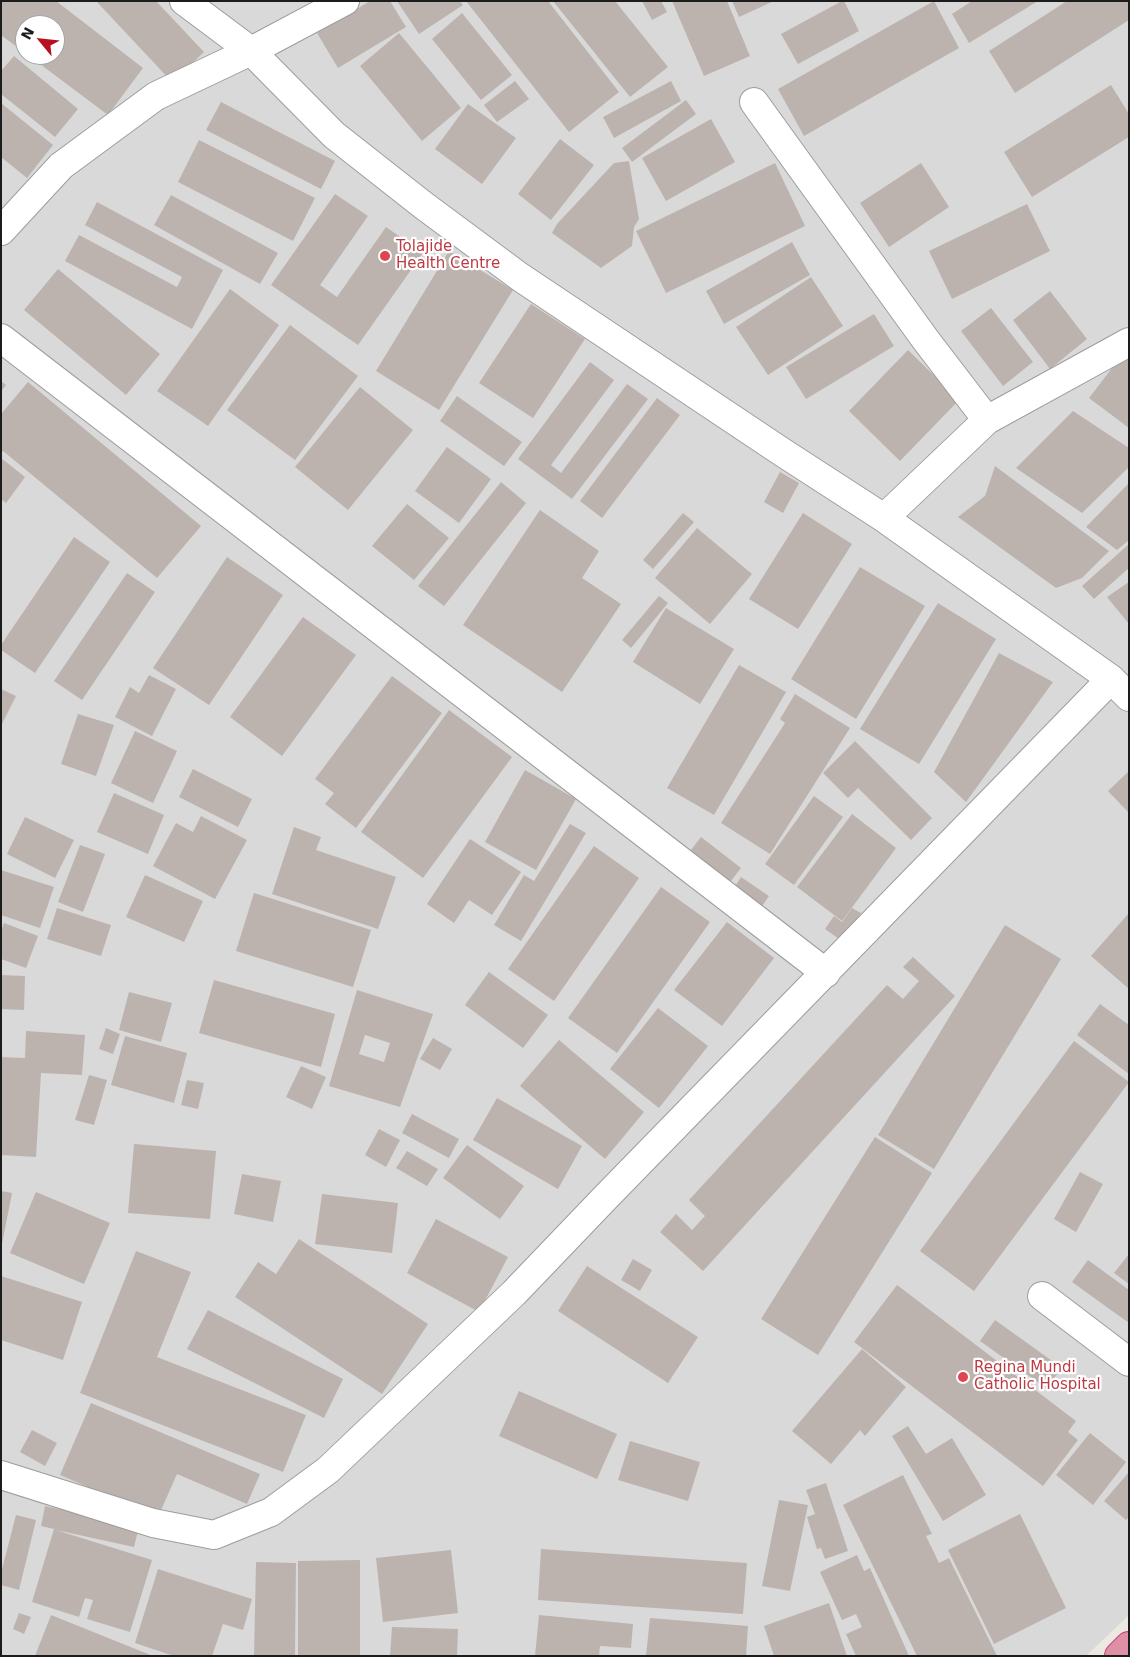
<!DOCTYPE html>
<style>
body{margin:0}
#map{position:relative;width:1130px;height:1657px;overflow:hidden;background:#ece8e2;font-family:"DejaVu Sans",sans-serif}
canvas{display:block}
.frame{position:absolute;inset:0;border:2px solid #1c1c1c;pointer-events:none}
.north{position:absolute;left:15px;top:15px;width:50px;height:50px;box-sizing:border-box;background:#fff;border:1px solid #a4a4a4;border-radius:50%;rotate:298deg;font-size:14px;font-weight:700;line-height:20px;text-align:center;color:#1c1c1c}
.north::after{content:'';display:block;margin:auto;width:18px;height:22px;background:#b71023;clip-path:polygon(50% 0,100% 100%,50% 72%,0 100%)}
</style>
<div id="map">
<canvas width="1130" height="1657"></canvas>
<div class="frame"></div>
<div class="north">N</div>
</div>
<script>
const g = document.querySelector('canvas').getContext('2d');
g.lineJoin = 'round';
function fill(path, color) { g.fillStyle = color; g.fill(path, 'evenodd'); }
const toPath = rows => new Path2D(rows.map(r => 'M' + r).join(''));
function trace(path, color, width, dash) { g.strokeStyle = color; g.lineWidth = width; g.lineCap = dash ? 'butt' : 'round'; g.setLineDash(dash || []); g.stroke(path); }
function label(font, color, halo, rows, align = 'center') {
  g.font = font + ' "DejaVu Sans",sans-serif'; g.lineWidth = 4.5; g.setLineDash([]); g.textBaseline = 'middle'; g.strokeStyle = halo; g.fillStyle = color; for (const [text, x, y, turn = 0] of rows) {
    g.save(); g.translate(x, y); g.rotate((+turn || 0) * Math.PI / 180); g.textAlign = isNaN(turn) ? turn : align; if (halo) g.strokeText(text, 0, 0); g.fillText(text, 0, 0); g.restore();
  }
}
const residential = toPath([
 [1,1,1129,1,1129,1615,1086,1656,1,1656],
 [25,25,55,25,55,55,25,55]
]);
const building = toPath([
 [1,1,56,1,143,68,108,115,28,55,55,55,55,25,25,25,25,53,1,35],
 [96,1,156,1,204,52,172,82],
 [370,1,390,1,406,27,338,68,317,33],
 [397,1,460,1,463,5,419,34],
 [466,1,548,1,619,92,569,132],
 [553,1,615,1,668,67,630,97],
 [642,1,661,1,667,12,652,20],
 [672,1,727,1,750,56,704,76],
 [732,1,774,1,739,17],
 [842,1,844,1,859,31,798,64,781,34],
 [934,1,959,48,804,136,778,89],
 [972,1,1038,1,969,43,952,14],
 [1067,1,1129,1,1129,20,1015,93,989,51],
 [462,13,512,75,481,100,432,39],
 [399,33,461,108,422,141,360,66],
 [14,56,78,109,55,137,1,94,1,71],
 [515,81,529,99,497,122,484,105],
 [671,81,681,101,614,138,603,117],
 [1111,85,1129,114,1129,137,1032,197,1004,152],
 [686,100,696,114,632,162,622,148],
 [221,102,335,161,321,189,206,130],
 [1,103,53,145,27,178,1,157],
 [468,104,516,138,482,184,435,149],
 [711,119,735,162,666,201,642,158],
 [560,139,594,165,551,220,518,194],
 [199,140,315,198,293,241,178,182],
 [629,161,639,219,634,227,632,246,601,268,552,233,557,224,614,163],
 [775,163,805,226,666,293,636,231],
 [921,163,949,207,889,247,860,203],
 [335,194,368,216,320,285,337,297,386,227,423,253,358,345,271,285],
 [171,195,278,253,260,284,154,225],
 [97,202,223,270,192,329,65,261,79,235,177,287,182,277,85,225],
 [1027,204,1050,251,952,299,929,251],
 [792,242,810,275,724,324,706,291],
 [449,251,513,290,439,410,376,371],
 [58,269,160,354,126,395,24,310],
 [811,277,843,326,768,375,736,327],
 [230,289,279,325,208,426,157,391],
 [1050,291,1087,339,1050,369,1013,320],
 [531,304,585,339,533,418,479,383],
 [991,308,1033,362,1003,386,961,331],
 [874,314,894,346,806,399,786,367],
 [290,325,358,376,295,460,227,410],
 [1129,346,1129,428,1089,398],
 [908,350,959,400,900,461,849,411],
 [590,362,614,380,551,465,561,473,627,384,648,399,572,499,518,459],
 [1,381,6,385,1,391],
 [28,382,201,526,157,578,3,451,1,453,1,414],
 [360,387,413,430,348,510,295,467],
 [457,396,522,442,504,466,440,421],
 [657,398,680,415,602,518,580,501],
 [1073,411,1129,448,1129,467,1082,513,1016,468],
 [447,447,491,479,459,523,415,491],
 [1,458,25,477,6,503,1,499],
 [995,466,1109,551,1082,578,1056,588,958,517,985,496],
 [780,472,799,483,783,513,764,502],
 [501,482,526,503,444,606,418,586],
 [1129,483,1129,540,1117,550,1086,527],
 [407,504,449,538,414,580,372,546],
 [540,510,599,551,582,578,621,604,562,692,463,625],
 [683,513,694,522,653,569,643,560],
 [803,513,852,544,798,629,749,599],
 [697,528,752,574,710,624,655,578],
 [74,537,110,562,35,673,1,650,1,645],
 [1129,544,1129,568,1094,599,1082,586],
 [227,557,283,595,209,705,153,668],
 [860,567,925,606,856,719,791,679],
 [127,573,155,592,82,700,54,681],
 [1129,582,1129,624,1107,597],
 [659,596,668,603,631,648,622,640],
 [938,603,996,639,919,764,860,729],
 [666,608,734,649,700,704,633,662],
 [303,617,356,655,282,756,230,717],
 [999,653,1053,682,966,802,934,772],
 [739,665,786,692,714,815,667,788],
 [149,675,176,689,152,736,115,717,130,687,139,693],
 [392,676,442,713,356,828,325,804,334,793,315,779],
 [1,689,16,696,1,726],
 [795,694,850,728,770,854,721,823,785,723,780,719],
 [449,710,512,757,423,878,361,832],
 [78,714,114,725,96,776,61,764],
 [135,731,177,751,153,803,111,783],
 [855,741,932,818,911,840,858,788,848,798,823,773],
 [193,769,252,799,238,827,179,797],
 [525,770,576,799,536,870,485,842],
 [1129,771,1129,813,1108,791],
 [114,793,164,815,148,854,97,832],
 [814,796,843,817,794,885,765,864],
 [852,814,896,848,842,921,797,887],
 [201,816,247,840,215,899,153,866,176,823,193,832],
 [25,817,74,840,55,878,7,854],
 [570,824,586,833,521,941,494,925,524,875,534,881],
 [294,827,321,837,316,850,396,877,378,929,272,894],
 [701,837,741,868,724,890,684,859],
 [470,839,521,872,492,915,469,900,454,923,427,904],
 [80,845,105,854,83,912,58,902],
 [594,846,639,878,554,1001,508,969],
 [1,870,54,887,40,928,1,915],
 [145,875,203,901,184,942,126,917],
 [741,877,769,896,760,909,732,891],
 [661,887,710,922,617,1053,568,1018],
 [254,893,371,930,353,987,236,951],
 [57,908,111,925,101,956,47,939],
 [852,908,861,913,842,941,825,929,834,916,842,922],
 [1129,913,1129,989,1091,956],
 [727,922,774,958,722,1026,674,990],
 [4,923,38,936,26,968,1,959,1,931],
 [1005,925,1061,959,934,1169,878,1135],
 [913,957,955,996,703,1271,660,1232,676,1214,692,1230,705,1216,689,1200,887,985,903,999,919,981,903,967],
 [489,972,548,1015,523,1048,465,1005],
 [1,975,25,976,24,1010,1,1009],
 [214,980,335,1014,321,1067,199,1033],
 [357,990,433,1014,400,1107,329,1086],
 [365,1035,390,1043,384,1062,359,1054],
 [129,992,172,1003,161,1042,119,1030],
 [1100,1004,1129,1025,1129,1074,1077,1035],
 [658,1008,708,1046,659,1108,610,1069],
 [106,1028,120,1034,113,1054,99,1049],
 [26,1031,85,1035,82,1075,41,1073,36,1157,1,1155,1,1057,25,1058],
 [125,1036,187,1053,174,1103,111,1085],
 [433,1038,452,1049,440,1070,420,1059],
 [559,1040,644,1112,605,1159,520,1086],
 [1074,1041,1129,1082,974,1291,920,1251],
 [301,1066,326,1077,312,1109,286,1097],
 [89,1075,107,1080,94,1125,75,1120],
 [187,1080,204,1083,198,1109,181,1105],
 [497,1098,582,1146,558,1189,473,1140],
 [412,1114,459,1139,449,1158,402,1133],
 [379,1129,400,1140,386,1167,365,1155],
 [875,1137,932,1173,818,1355,761,1319],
 [134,1144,216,1151,210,1219,128,1213],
 [467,1145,524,1186,500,1219,443,1178],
 [407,1151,438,1169,427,1186,396,1168],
 [1080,1172,1103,1184,1076,1232,1054,1219],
 [242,1174,281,1181,273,1222,234,1214],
 [1,1191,12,1193,2,1244,1,1244],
 [36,1192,110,1223,84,1284,10,1253],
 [322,1194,398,1203,392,1253,315,1244],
 [436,1219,508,1257,479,1312,407,1273],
 [299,1239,428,1324,382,1394,235,1297,258,1262,276,1274],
 [136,1251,191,1272,157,1357,306,1415,283,1472,80,1393],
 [1129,1254,1129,1284,1114,1273],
 [633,1259,652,1270,640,1291,621,1280],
 [1088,1260,1129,1290,1129,1323,1072,1282],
 [587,1266,698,1337,668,1383,558,1311],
 [1,1276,82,1302,63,1360,1,1340],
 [897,1285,1076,1421,1068,1432,1078,1440,1043,1486,854,1342],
 [208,1310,343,1379,324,1418,187,1349],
 [995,1320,1062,1368,1046,1388,980,1341],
 [862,1349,906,1387,865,1436,860,1430,831,1464,792,1431],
 [519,1391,617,1434,597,1479,499,1436],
 [91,1403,260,1474,247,1504,177,1474,158,1517,60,1475],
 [908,1426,926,1454,952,1438,986,1495,943,1521,892,1436],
 [32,1430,57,1443,45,1466,20,1452],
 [1090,1433,1126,1462,1093,1505,1056,1475],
 [630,1441,700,1462,688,1501,618,1480],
 [1129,1472,1129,1517,1126,1520,1104,1501],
 [903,1475,932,1534,926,1536,939,1563,949,1558,997,1656,917,1656,843,1505],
 [826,1483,848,1551,825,1559,821,1548,817,1549,807,1517,815,1514,806,1490],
 [779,1500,808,1505,790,1591,762,1586],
 [45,1506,139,1527,134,1547,56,1530,152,1560,130,1632,87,1619,93,1600,85,1598,79,1617,32,1602,54,1529,41,1526],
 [1020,1514,1066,1608,994,1644,948,1550],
 [16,1515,36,1520,19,1590,1,1585,1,1573],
 [541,1549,747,1563,743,1614,538,1600],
 [451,1550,458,1613,383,1622,376,1558],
 [857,1555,864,1571,870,1568,909,1656,856,1656,846,1634,862,1627,856,1614,842,1620,820,1572],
 [360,1560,360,1656,298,1656,298,1561],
 [256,1562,296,1563,295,1656,254,1656],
 [158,1569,252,1599,243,1630,223,1624,212,1656,174,1656,135,1643],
 [829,1603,847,1656,774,1656,764,1626],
 [19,1613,31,1617,24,1634,13,1629],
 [51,1615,153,1656,35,1656],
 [539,1615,633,1624,631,1648,600,1646,599,1656,535,1656],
 [650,1618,748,1626,746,1656,646,1656],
 [392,1627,458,1629,457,1656,390,1656]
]);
const minor = toPath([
 [184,1,251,51,334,135,423,205,520,277,782,452,884,518,1111,679,1129,697],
 [754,102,925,339,987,420],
 [1,231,61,166,156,96,251,51,345,1],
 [1,338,826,973],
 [884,518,987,420,1129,342],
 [1042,1296,1129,1362],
 [1,1475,153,1523,214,1535,271,1512,328,1470,514,1293,605,1198,1111,679]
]);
const highway = toPath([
 [1119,1656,1129,1646]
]);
const markers = [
 [385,256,6,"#e0444e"],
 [963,1377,6,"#e0444e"]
];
const healthNames = [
 ["Tolajide",396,247],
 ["Health Centre",396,264],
 ["Regina Mundi",974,1368],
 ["Catholic Hospital",974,1385]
];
fill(residential, '#dad9d9');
fill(building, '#bcb3af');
trace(minor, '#9d9d9d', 30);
trace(highway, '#c83276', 30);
trace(minor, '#fff', 28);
trace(highway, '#de90a7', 28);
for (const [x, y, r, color] of markers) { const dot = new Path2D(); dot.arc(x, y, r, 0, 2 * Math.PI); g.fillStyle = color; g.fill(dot); trace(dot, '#fff', 2); }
label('15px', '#be3a42', '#fff', healthNames, 'left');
</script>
